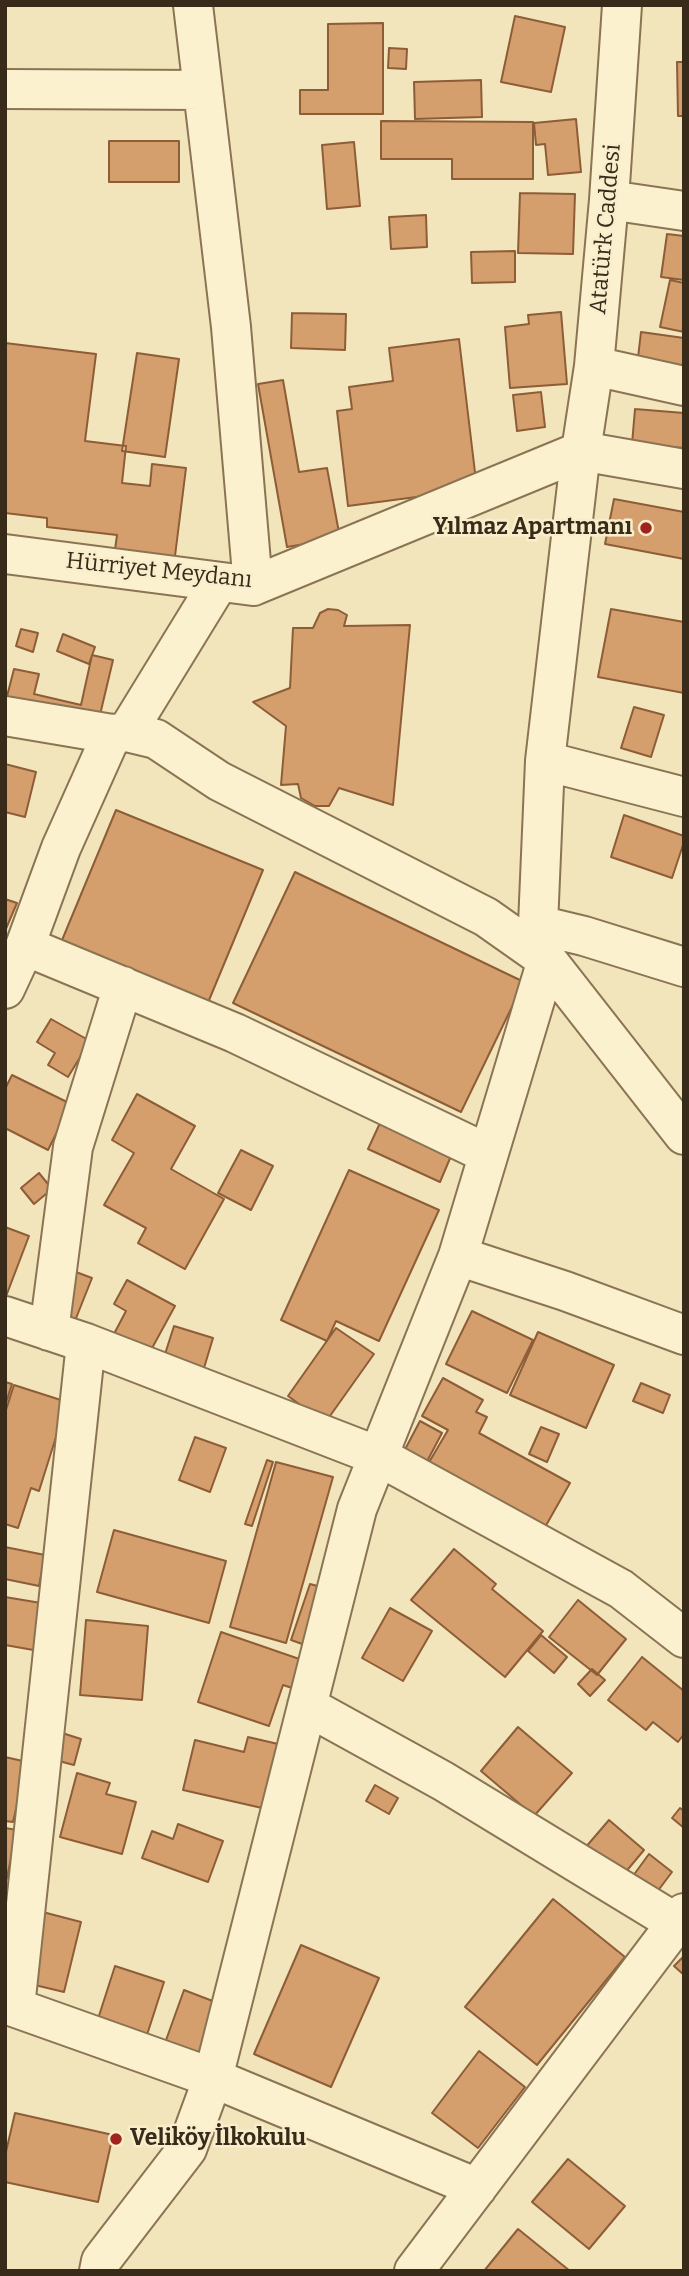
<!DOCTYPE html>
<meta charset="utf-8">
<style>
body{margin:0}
#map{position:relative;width:689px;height:2276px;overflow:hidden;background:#f2e5bc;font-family:Bitter,serif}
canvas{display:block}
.frame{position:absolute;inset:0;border:7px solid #392b1a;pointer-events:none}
</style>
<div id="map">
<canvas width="689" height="2276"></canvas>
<div class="frame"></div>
</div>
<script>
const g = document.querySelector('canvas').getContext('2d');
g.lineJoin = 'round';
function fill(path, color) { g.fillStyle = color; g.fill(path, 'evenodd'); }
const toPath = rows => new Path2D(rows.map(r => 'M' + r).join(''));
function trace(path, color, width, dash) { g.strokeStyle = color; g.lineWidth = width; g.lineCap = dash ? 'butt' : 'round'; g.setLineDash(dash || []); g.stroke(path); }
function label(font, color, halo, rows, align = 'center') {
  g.font = font + ' Bitter,serif'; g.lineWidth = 5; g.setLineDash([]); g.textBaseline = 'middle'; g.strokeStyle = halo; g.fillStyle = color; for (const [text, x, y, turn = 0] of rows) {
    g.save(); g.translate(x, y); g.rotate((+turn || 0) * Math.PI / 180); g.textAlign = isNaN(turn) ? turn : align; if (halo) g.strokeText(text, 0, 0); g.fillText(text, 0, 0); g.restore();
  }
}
const building = toPath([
 [515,16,565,27,551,92,501,82,515,16],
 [383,23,383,114,300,114,300,90,328,90,328,24,383,23],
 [389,48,407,49,406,69,388,68,389,48],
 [677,62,684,62,684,116,678,116,677,62],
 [481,80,482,117,415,119,414,82,481,80],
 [576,119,581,172,548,175,545,144,536,145,534,123,576,119],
 [381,121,533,122,533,179,452,179,452,159,381,159,381,121],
 [109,141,179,141,179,182,109,182,109,141],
 [354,142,360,206,327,209,322,145,354,142],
 [520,193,575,194,573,254,518,253,520,193],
 [426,215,427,247,391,249,389,217,426,215],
 [667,234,684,236,684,280,661,277,667,234],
 [515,251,515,282,472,283,471,252,515,251],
 [670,280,684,283,684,332,660,327,670,280],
 [561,312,567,384,510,388,505,327,529,324,528,315,561,312],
 [292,313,346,314,345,350,291,348,292,313],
 [641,332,684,338,684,379,637,366,641,332],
 [459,339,477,489,348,506,337,411,352,409,349,387,393,381,389,348,459,339],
 [5,343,96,354,85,441,126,446,122,483,150,486,152,464,186,468,174,564,114,557,117,535,47,527,47,518,5,513,5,343],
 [137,353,179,359,165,457,122,451,137,353],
 [283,380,299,472,327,468,340,538,287,547,258,384,283,380],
 [541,392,545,427,517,431,513,395,541,392],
 [635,409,684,413,684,448,632,444,635,409],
 [614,499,684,512,684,559,605,544,614,499],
 [328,609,338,610,347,615,344,626,410,625,393,805,339,788,329,806,315,806,301,798,298,784,281,785,286,726,253,702,290,688,293,628,313,628,320,613,328,609],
 [611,609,684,622,684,693,598,677,611,609],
 [21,629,38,633,33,652,16,646,21,629],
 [63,634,95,647,89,664,57,651,63,634],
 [92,655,113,660,95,736,5,704,14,669,39,674,34,694,81,705,92,655],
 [634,707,664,715,651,757,621,748,634,707],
 [5,764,36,772,25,817,5,812,5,764],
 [116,810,263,870,207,1005,60,945,116,810],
 [624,815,684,836,684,842,672,878,611,857,624,815],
 [295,872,524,982,461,1112,233,1003,295,872],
 [5,899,17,903,5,931,5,899],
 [51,1019,90,1041,68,1077,48,1065,55,1053,37,1042,51,1019],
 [12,1075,71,1104,48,1150,5,1128,5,1089,12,1075],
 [137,1094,195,1126,171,1169,224,1199,185,1269,138,1243,146,1228,104,1205,134,1153,112,1140,137,1094],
 [380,1123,451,1156,440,1182,368,1149,380,1123],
 [241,1150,273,1166,251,1210,218,1193,241,1150],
 [349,1170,439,1210,379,1341,336,1321,327,1341,281,1320,349,1170],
 [39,1173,52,1189,34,1204,21,1188,39,1173],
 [5,1227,29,1236,5,1299,5,1227],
 [60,1266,92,1278,65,1346,60,1266],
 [127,1280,175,1306,139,1372,104,1353,126,1311,114,1304,127,1280],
 [472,1311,533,1340,507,1393,446,1364,472,1311],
 [174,1326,213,1338,198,1388,158,1376,174,1326],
 [336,1328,374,1354,325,1423,288,1396,336,1328],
 [538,1332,614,1365,586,1428,510,1395,538,1332],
 [443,1378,483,1400,476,1412,487,1417,479,1433,570,1483,544,1529,428,1464,448,1430,422,1416,443,1378],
 [5,1382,12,1384,5,1406,5,1382],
 [641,1383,670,1395,663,1413,633,1401,641,1383],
 [14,1385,67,1402,39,1491,31,1488,18,1528,5,1524,5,1413,14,1385],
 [420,1421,442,1433,423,1469,401,1457,420,1421],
 [541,1427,559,1434,547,1462,529,1454,541,1427],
 [195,1437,226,1448,210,1492,179,1480,195,1437],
 [267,1460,273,1462,252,1526,245,1524,267,1460],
 [276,1462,333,1477,286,1643,230,1627,276,1462],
 [114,1530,226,1561,209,1623,97,1592,114,1530],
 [5,1547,45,1555,39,1586,5,1579,5,1547],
 [454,1549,496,1584,492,1589,543,1631,505,1677,411,1600,454,1549],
 [310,1584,325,1588,305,1645,291,1640,310,1584],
 [5,1597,47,1604,39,1651,5,1645,5,1597],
 [578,1600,626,1639,597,1675,549,1637,578,1600],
 [390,1608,432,1631,403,1681,362,1658,390,1608],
 [86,1620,148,1626,142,1700,80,1695,86,1620],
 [221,1632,308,1662,298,1690,283,1685,269,1726,198,1702,221,1632],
 [541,1635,567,1657,554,1673,528,1651,541,1635],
 [642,1657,684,1691,684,1734,678,1742,653,1722,646,1730,608,1700,642,1657],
 [592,1669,605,1680,590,1696,578,1684,592,1669],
 [518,1727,572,1773,534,1816,481,1771,518,1727],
 [59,1732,81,1739,74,1765,51,1759,59,1732],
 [248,1737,278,1744,262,1808,183,1790,195,1740,244,1752,248,1737],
 [5,1757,27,1762,13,1822,5,1821,5,1757],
 [77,1773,110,1783,106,1794,136,1802,122,1854,60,1837,77,1773],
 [375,1785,398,1798,389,1814,366,1801,375,1785],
 [680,1808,684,1811,684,1828,672,1818,680,1808],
 [609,1820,644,1850,609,1892,573,1862,609,1820],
 [178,1824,223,1841,208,1882,142,1858,152,1831,173,1839,178,1824],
 [5,1828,17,1830,5,1887,5,1828],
 [649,1854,672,1872,645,1908,622,1891,649,1854],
 [553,1899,625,1957,537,2065,465,2007,553,1899],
 [35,1910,81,1922,64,1992,18,1981,35,1910],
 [301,1945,379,1978,331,2087,254,2054,301,1945],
 [684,1956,684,1975,674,1966,684,1956],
 [115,1966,164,1982,146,2038,97,2022,115,1966],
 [184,1990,223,2005,204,2057,165,2043,184,1990],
 [479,2051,525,2087,478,2148,432,2113,479,2051],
 [15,2113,113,2135,98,2202,5,2182,5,2156,15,2113],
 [568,2159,625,2206,589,2249,532,2202,568,2159],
 [518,2229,570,2271,484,2271,518,2229]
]);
const minor = toPath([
 [193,5,231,327,253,586],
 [5,89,203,90],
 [609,200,684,211],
 [594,366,684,386],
 [581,451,684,469],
 [5,554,253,586,581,451],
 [5,716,112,734,127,732,156,739,219,781,486,917,547,960,684,1135],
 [127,732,219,582],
 [545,761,684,797],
 [538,925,584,936,684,967],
 [25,946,235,1033,488,1154],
 [5,989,25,946,61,848,112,734],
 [458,1256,565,1291,684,1335],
 [5,1316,86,1343,378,1456,621,1589,684,1638],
 [49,1331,73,1147,123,986],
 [307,1706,443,1781,676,1923],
 [5,2004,213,2078,477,2188],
 [15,2007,86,1343],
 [99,2271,101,2261,187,2149,213,2078,357,1509,458,1256,547,960,538,925,545,761,581,451,594,366,609,200,622,5],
 [414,2271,684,1913]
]);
const markers = [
 [646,528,7,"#a1231d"],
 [116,2139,7,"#a1231d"]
];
const streetNames = [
 ["Atatürk Caddesi",606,229,-85],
 ["Hürriyet Meydanı",159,571,6]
];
const poiNames = [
 ["Yılmaz Apartmanı",632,528],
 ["Veliköy İlkokulu",130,2139,"left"]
];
fill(building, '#d59e6d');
trace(building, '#8d5d37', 2);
trace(minor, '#8b7453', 42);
trace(minor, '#fcf1cf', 38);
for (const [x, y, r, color] of markers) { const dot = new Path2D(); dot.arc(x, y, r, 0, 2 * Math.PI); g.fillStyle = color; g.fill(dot); trace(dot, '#f9eecc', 2.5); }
label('23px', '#392b1a', '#f9eecc', streetNames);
label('bold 23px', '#392b1a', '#f9eecc', poiNames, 'right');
</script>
